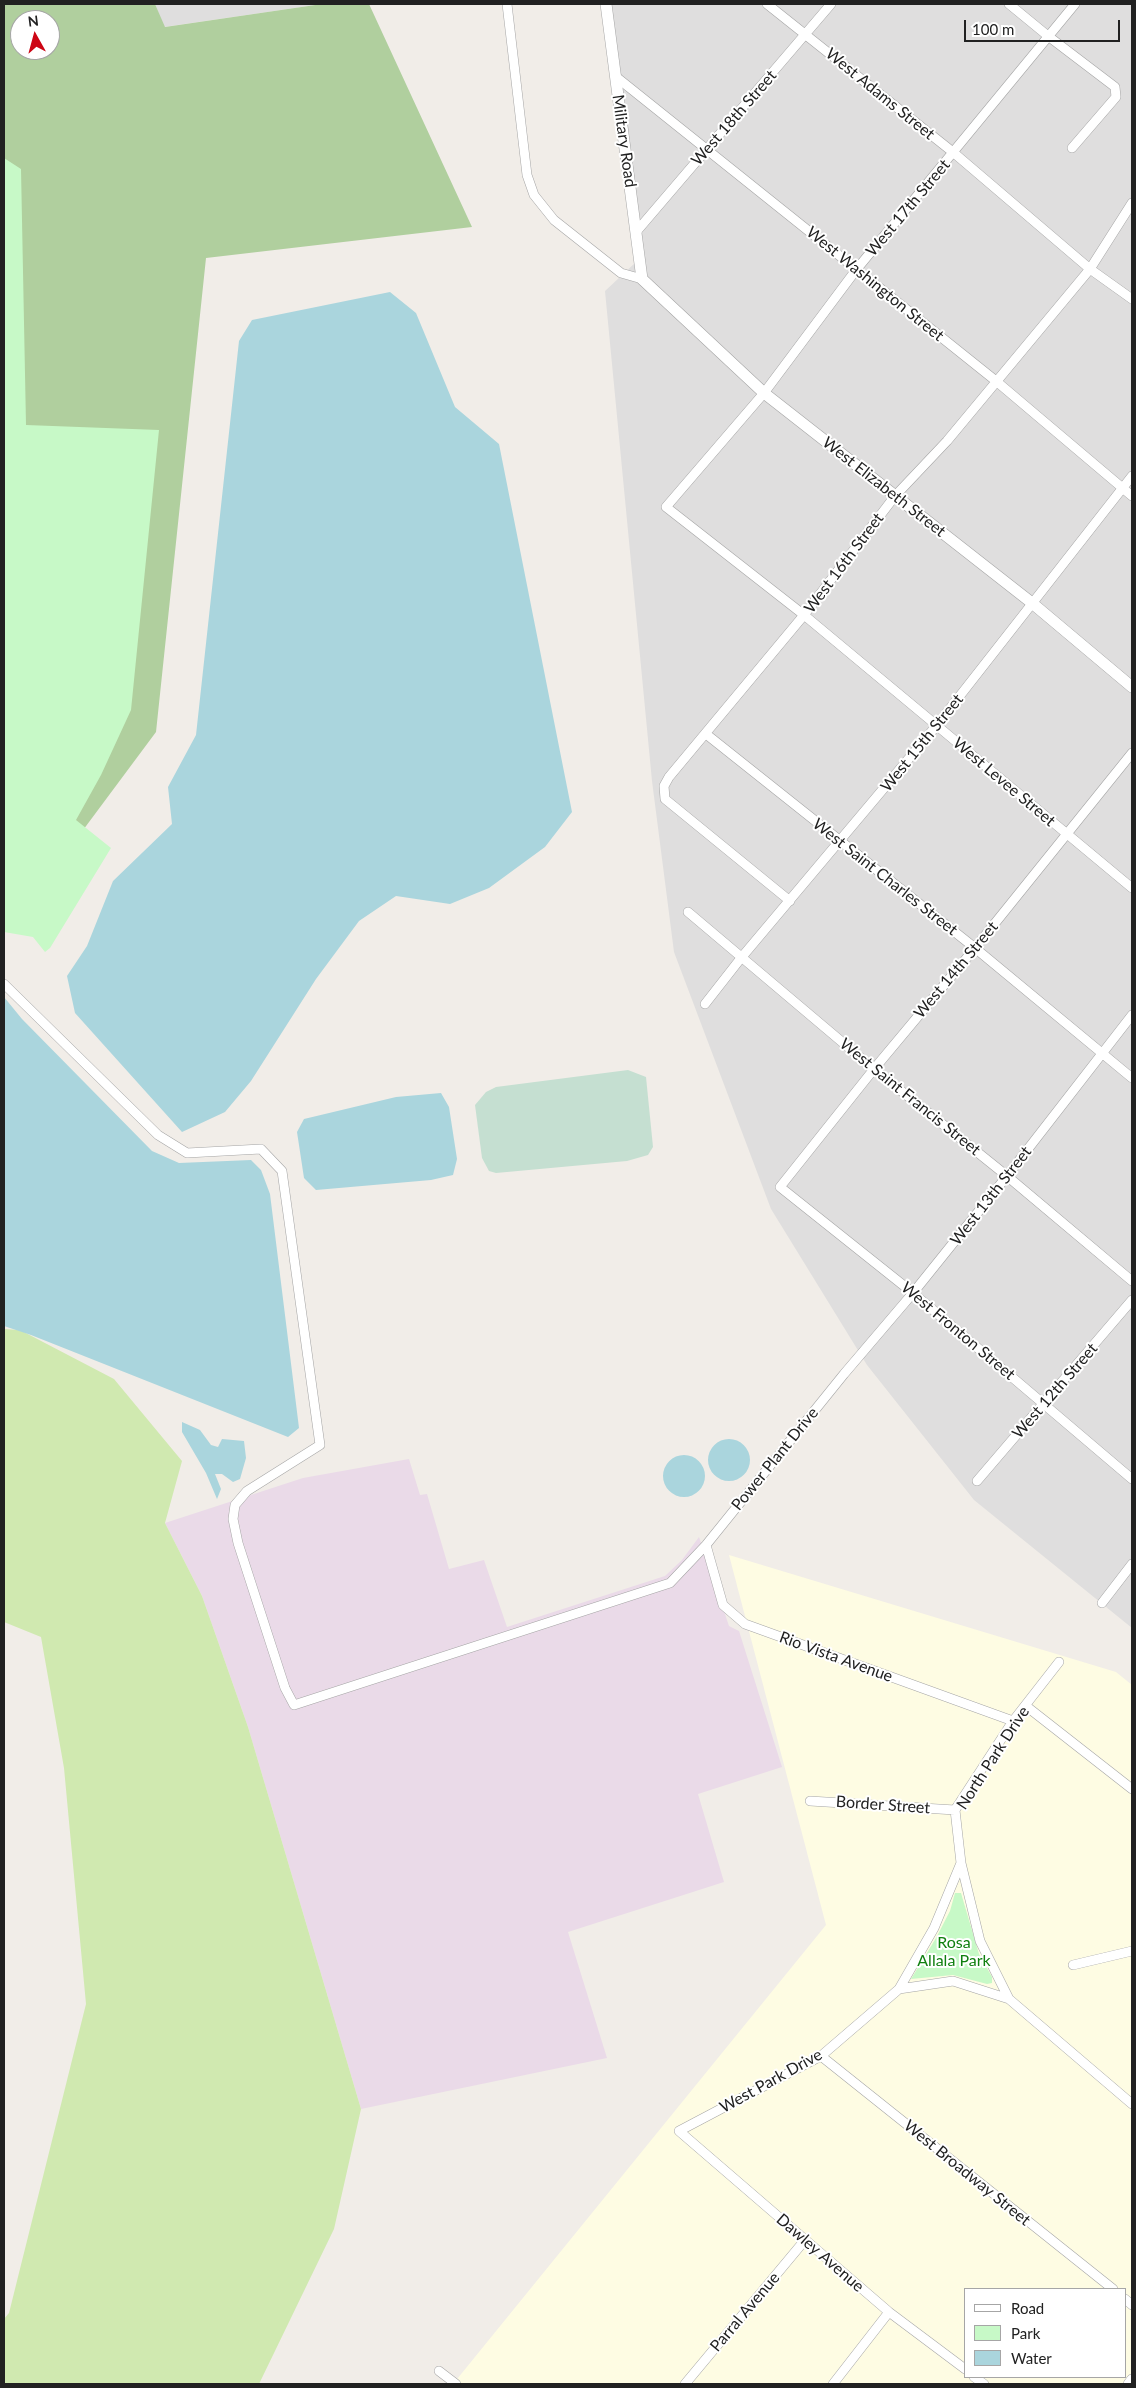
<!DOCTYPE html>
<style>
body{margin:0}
#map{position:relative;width:1136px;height:2388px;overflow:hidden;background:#f1ede8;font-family:Lato,sans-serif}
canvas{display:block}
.frame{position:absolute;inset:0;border:5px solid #212121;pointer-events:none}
.legend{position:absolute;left:964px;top:2288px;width:162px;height:90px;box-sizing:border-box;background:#fff;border:1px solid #a6a6a6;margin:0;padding:6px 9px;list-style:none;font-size:15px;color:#212121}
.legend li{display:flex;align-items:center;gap:10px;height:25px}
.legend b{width:25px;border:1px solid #a6a6a6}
.north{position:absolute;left:10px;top:10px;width:50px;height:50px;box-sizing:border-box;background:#fff;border:1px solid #a6a6a6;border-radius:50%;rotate:353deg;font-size:14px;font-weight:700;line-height:20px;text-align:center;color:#212121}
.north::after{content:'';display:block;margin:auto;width:18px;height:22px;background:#cd0514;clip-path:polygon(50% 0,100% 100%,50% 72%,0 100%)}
.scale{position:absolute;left:964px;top:20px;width:156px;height:22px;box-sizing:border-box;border:2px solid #212121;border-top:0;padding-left:6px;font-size:15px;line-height:18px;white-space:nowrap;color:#212121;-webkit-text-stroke:4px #fff;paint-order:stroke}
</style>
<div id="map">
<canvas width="1136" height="2388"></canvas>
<div class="frame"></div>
<ul class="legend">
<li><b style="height:6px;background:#fff"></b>Road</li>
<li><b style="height:14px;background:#c7f9c7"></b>Park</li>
<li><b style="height:14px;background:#aad5dd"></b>Water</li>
</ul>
<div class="north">N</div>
<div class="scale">100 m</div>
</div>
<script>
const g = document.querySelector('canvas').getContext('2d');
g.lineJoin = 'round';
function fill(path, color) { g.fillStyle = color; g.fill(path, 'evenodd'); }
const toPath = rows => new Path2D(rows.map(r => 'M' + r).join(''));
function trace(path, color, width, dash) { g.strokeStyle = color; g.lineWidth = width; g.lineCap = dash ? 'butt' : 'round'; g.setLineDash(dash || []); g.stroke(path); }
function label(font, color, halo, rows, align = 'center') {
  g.font = font + ' Lato,sans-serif'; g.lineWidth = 4; g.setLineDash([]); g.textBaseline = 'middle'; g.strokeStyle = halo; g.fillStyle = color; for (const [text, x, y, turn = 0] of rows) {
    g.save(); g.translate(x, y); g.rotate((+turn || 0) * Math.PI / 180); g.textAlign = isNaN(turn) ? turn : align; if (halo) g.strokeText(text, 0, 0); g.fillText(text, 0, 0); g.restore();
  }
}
const residential = toPath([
 [155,4,322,4,164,27],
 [607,4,1132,4,1132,1628,974,1500,867,1365,771,1209,674,952,652,781,605,291,636,262]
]);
const industrial = toPath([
 [409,1459,420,1495,427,1494,449,1569,484,1560,507,1627,665,1576,682,1560,699,1537,729,1626,739,1631,782,1767,698,1794,724,1882,568,1932,607,2058,361,2109,248,1727,202,1596,165,1523,303,1478]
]);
const education = toPath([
 [729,1555,1116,1672,1132,1685,1132,2384,453,2384,826,1925],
 [965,2289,1125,2289,1125,2377,965,2377]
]);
const grass = toPath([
 [4,1329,20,1330,114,1379,182,1461,165,1523,202,1596,248,1727,361,2109,334,2229,259,2384,4,2384,4,2319,9,2313,86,2004,64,1768,41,1637,4,1622]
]);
const forest = toPath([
 [4,4,155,4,165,27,322,4,369,4,472,227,206,258,156,732,34,896,4,906],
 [20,20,50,20,50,50,20,50]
]);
const wetland = toPath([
 [628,1070,646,1077,653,1147,648,1155,627,1161,496,1173,489,1171,482,1158,475,1105,486,1092,496,1087]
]);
const park = toPath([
 [4,158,21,169,26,425,159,430,131,710,101,775,76,820,111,848,50,948,45,952,33,937,4,932],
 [955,1893,961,1893,979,1954,992,1977,992,1983,987,1984,953,1975,911,1979,936,1938,950,1911]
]);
const water = toPath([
 [390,292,416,313,455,407,499,444,572,812,545,847,489,888,450,904,396,896,359,921,316,979,251,1081,225,1112,182,1132,75,1013,67,976,87,946,113,881,172,824,168,787,196,735,239,341,252,320],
 [4,997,22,1019,152,1151,179,1163,251,1160,261,1170,270,1194,299,1428,288,1437,31,1335,4,1326],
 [441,1093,449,1107,457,1159,453,1175,431,1180,316,1190,304,1178,297,1132,304,1119,396,1097],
 [182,1422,200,1430,211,1445,218,1447,222,1439,244,1441,246,1458,240,1479,233,1482,222,1474,215,1474,221,1489,217,1499,206,1473,182,1432],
 '708 1460a21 21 0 1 1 42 0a21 21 0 1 1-42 0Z',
 '663 1476a21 21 0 1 1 42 0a21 21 0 1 1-42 0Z'
]);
const minor = toPath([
 [507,4,527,175,534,195,554,220,621,273,642,279],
 [767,4,954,153,1090,269,1132,299],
 [1009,4,1048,36,1115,87,1116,97,1072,148],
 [1075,4,856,270,764,393,666,507,804,615,1132,888],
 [615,76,996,381,1132,496],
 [636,232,831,4],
 [706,734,975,948,1132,1078],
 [1132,753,975,948,874,1069,780,1187,913,1293,1132,1479],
 [790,901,665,799,664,786,669,777,804,615,895,496,947,441,1090,269,1132,203],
 [688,912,874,1069,1007,1176,1132,1281],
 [4,984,158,1135,187,1153,261,1149,282,1171,320,1445,247,1491,235,1505,233,1519,238,1543,285,1688,294,1705,670,1583,706,1545,844,1374,913,1293,1007,1176,1132,1015],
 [705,1004,741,958,937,725,1132,476],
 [977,1481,1132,1300],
 [706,1545,723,1605,745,1624,1013,1721],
 [1102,1603,1132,1564],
 [1026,1706,1132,1789],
 [810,1801,955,1810],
 [961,1863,980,1941,1009,1999],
 [1073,1965,1132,1951],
 [899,1989,934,1928,961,1863,955,1810,1013,1721,1059,1662],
 [821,2056,1113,2289],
 [1125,2299,1132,2305],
 [965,2369,889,2312,679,2131,821,2056,899,1989,953,1981,1009,1999,1132,2104],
 [439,2371,456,2384],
 [974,2377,984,2384],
 [685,2384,805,2240],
 [833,2384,889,2312]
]);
const tertiary = toPath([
 [606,4,642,279,764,393,1032,603,1132,687],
 [1129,2384,1132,2380]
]);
const streetNames = [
 ["West Adams Street",880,94,39],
 ["West 18th Street",734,118,-49],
 ["Military Road",624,141,82],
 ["West 17th Street",908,208,-50],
 ["West Washington Street",875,284,39],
 ["West Elizabeth Street",884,487,38],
 ["West 16th Street",844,563,-53],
 ["West 15th Street",922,743,-51],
 ["West Levee Street",1004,782,40],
 ["West Saint Charles Street",885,877,38],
 ["West 14th Street",956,970,-50],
 ["West Saint Francis Street",910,1097,39],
 ["West 13th Street",991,1196,-52],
 ["West Fronton Street",958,1331,40],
 ["West 12th Street",1055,1391,-49],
 ["Power Plant Drive",775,1459,-51],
 ["Rio Vista Avenue",836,1657,20],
 ["North Park Drive",993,1758,-57],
 ["Border Street",883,1805,4],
 ["West Park Drive",771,2081,-29],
 ["West Broadway Street",967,2173,39],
 ["Dawley Avenue",820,2253,41],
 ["Parral Avenue",745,2312,-50]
];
const parkNames = [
 ["Rosa",954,1943],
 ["Allala Park",954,1961]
];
fill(residential, '#dfdede');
fill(industrial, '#eadae8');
fill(education, '#fefce3');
fill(grass, '#d0e9b0');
fill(forest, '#b0cf9e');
fill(wetland, '#c5dfd1');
fill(park, '#c7f9c7');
fill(water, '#aad5dd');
trace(minor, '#a5a5a5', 10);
trace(tertiary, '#a5a5a5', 12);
trace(minor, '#fff', 9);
trace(tertiary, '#fff', 11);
label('16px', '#212121', '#fff', streetNames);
label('16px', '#0f7f0f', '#fff', parkNames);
</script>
